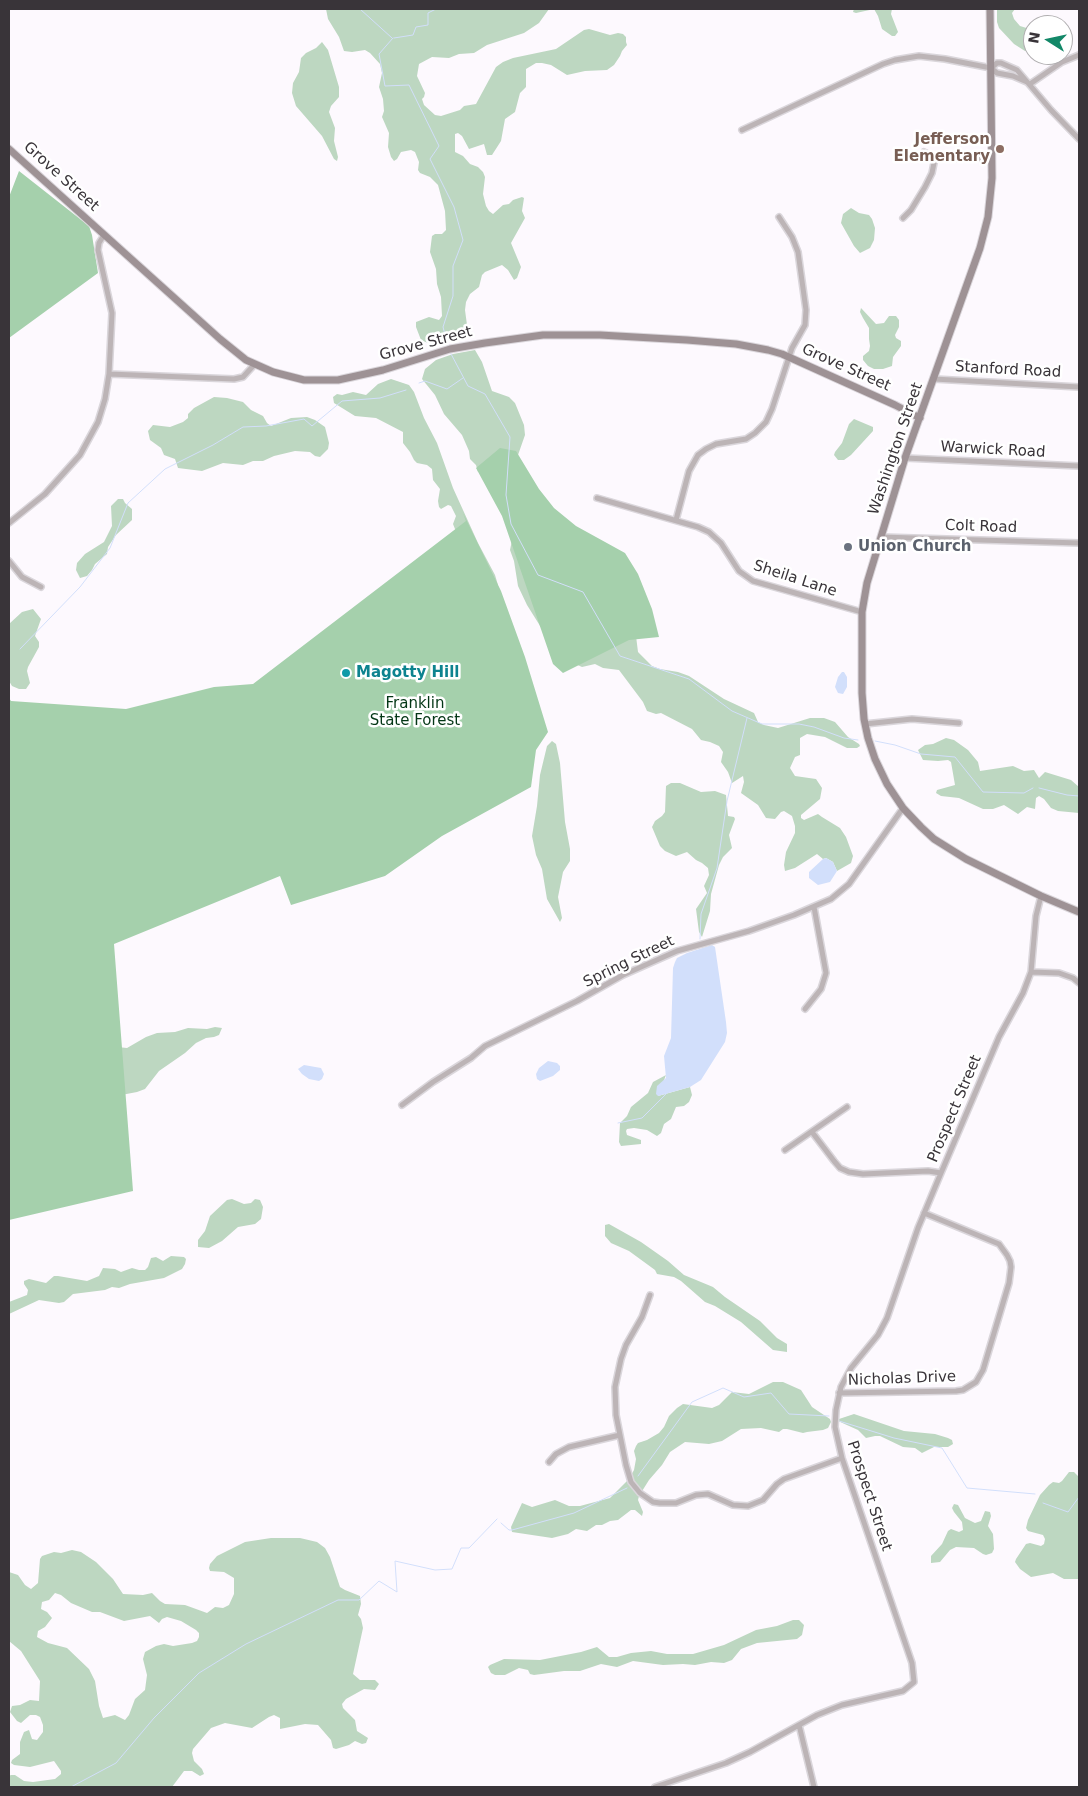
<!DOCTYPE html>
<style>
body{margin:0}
#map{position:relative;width:1088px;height:1796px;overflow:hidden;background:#fdf9fe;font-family:"DejaVu Sans",sans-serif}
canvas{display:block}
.frame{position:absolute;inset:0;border:10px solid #393439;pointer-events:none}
.north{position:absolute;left:1023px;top:15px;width:50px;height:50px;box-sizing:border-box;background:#fff;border:1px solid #b0aeb0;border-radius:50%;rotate:280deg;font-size:14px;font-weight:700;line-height:20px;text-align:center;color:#393439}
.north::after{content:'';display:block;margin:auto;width:18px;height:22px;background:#138868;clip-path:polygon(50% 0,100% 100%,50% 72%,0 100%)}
</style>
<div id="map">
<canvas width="1088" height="1796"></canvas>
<div class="frame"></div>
<div class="north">N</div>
</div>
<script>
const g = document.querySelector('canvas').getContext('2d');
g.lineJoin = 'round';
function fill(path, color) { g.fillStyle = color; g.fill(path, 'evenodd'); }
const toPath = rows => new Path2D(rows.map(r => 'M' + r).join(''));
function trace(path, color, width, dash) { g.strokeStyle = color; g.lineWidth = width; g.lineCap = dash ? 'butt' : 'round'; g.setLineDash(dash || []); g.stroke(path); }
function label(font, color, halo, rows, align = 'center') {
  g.font = font + ' "DejaVu Sans",sans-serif'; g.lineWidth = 5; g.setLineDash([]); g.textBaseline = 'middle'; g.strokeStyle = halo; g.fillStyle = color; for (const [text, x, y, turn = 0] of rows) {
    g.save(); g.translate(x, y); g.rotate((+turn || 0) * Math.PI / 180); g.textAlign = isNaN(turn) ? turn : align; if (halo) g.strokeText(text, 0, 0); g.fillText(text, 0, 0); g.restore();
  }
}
const green = toPath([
 [326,9,549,9,539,23,524,33,487,45,474,53,459,54,449,58,432,57,419,64,417,76,425,93,424,97,422,99,424,105,435,115,441,116,460,110,464,106,476,104,496,67,503,62,513,58,556,49,584,30,589,29,610,35,618,33,623,34,626,37,626,42,627,45,622,51,620,56,614,65,607,70,585,71,567,75,551,65,542,63,536,63,526,69,526,87,520,93,515,112,505,119,501,141,492,155,487,155,484,144,469,149,462,136,458,133,455,134,455,152,463,156,470,164,478,167,483,172,485,177,483,194,486,206,489,211,493,214,503,205,509,204,513,200,522,197,524,198,522,211,525,218,511,243,521,267,517,278,514,280,508,270,502,265,485,272,482,275,479,287,470,294,466,302,465,310,467,325,466,331,449,340,438,339,428,343,421,340,416,327,416,322,429,317,439,320,442,316,441,297,437,284,436,269,430,252,432,236,435,234,442,234,446,230,445,211,438,185,430,177,420,173,418,170,419,162,415,152,411,150,401,152,397,159,394,161,391,157,388,147,389,133,382,117,384,111,383,99,379,87,382,73,380,64,370,53,365,50,352,52,344,51,339,37,328,19],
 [854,9,892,9,891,14,898,32,895,36,892,36,882,29,878,16,874,9,856,13,853,12],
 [997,9,1015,9,1012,13,1014,19,1020,26,1033,30,1033,48,1025,51,1014,44,999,28,997,22],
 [322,42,328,50,339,87,339,97,331,106,329,112,335,128,334,141,338,157,337,161,334,159,322,136,296,106,292,93,293,83,299,72,301,58,306,53,316,48],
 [851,208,859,213,869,215,872,219,875,228,874,240,870,248,860,253,854,246,841,223,843,214],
 [861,308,876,324,884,323,889,316,896,316,899,320,899,327,895,335,896,338,901,341,901,346,893,357,892,366,883,369,874,369,868,366,863,360,863,356,869,351,870,346,869,339,869,328,863,318,860,312],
 [475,350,482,362,492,391,509,397,515,403,524,425,525,435,518,455,478,472,476,465,470,459,469,451,462,435,444,414,435,395,422,379,425,369,436,360,453,354],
 [391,379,409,385,414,392,424,418,437,443,453,488,478,543,495,575,498,585,496,586,457,534,453,524,456,516,451,506,448,505,441,509,439,507,438,501,440,489,433,480,432,469,427,465,417,463,414,460,410,452,403,443,403,432,376,418,355,416,334,403,333,397,337,394,342,395,353,392,366,395,378,384],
 [214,397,227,398,243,402,251,410,263,416,267,423,271,426,291,418,307,417,315,420,325,427,329,443,328,449,320,457,315,456,310,452,295,451,274,456,263,461,253,461,243,465,223,463,202,471,178,468,175,459,164,455,161,448,150,440,148,431,153,425,170,427,183,422,188,418,188,414,194,408],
 [854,419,873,427,873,431,851,455,844,460,838,460,834,455,835,452,842,443,849,424],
 [118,499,123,499,125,503,132,509,132,520,116,535,108,547,107,554,95,564,92,570,87,576,80,578,76,570,77,563,85,554,104,542,112,526,111,506],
 [512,540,636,636,638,652,652,666,660,669,678,672,689,676,724,699,754,713,758,722,764,725,778,728,810,718,824,718,835,722,848,737,859,744,860,746,857,748,847,748,825,737,807,734,800,738,800,755,795,757,790,768,795,776,816,779,822,788,820,799,801,815,801,818,804,820,818,814,822,817,840,828,846,837,853,856,851,863,837,871,833,862,826,858,823,859,817,854,795,868,785,871,784,865,786,852,795,833,795,826,792,816,784,811,781,812,775,819,766,818,758,805,741,793,744,782,743,776,732,783,728,772,721,762,723,752,719,746,710,742,701,740,692,729,661,713,656,714,647,711,643,702,619,670,603,668,595,664,582,667,571,662,552,645,527,605,518,586,514,561,510,550],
 [33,609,41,619,35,636,39,642,39,647,28,667,27,671,30,683,26,689,19,689,12,686,9,681,9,624,22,612],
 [946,738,954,740,968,750,978,762,980,771,1013,766,1024,771,1034,770,1039,778,1045,772,1071,780,1079,787,1079,813,1058,811,1051,808,1044,799,1039,796,1036,798,1035,809,1027,807,1018,814,1004,805,993,809,983,809,959,798,941,796,936,793,937,790,955,785,951,762,948,760,938,761,923,760,918,750,925,745,933,744],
 [552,741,556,744,560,763,565,822,570,849,570,861,563,872,558,897,562,918,560,922,547,899,542,869,536,855,532,836,537,806,540,775,547,746],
 [671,783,680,783,701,792,715,791,726,795,728,816,734,817,735,819,729,835,732,848,723,857,719,865,711,894,710,911,702,937,699,932,696,909,707,893,704,886,709,875,708,868,702,863,696,860,687,852,676,856,665,851,660,846,652,827,655,821,662,816,665,812,666,786],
 [215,1027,222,1028,219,1035,214,1037,206,1038,196,1043,185,1053,159,1071,145,1089,137,1092,116,1096,9,1067,108,1046,127,1048,146,1037,157,1033,175,1032,188,1028,207,1029],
 [666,1075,658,1096,690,1087,692,1095,689,1102,684,1106,676,1107,671,1119,664,1124,661,1133,657,1136,647,1130,634,1128,627,1129,626,1131,627,1135,641,1140,641,1144,621,1146,619,1142,620,1123,627,1116,631,1107,648,1093,653,1082],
 [232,1199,244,1204,251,1203,255,1199,260,1200,263,1207,261,1219,255,1224,238,1227,222,1241,209,1248,198,1247,198,1240,205,1231,210,1216,227,1200],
 [609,1224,641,1242,668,1261,684,1275,713,1287,725,1297,760,1321,777,1338,787,1344,787,1352,773,1350,741,1322,715,1306,705,1302,681,1281,674,1277,657,1274,655,1270,629,1251,611,1243,605,1236,605,1225],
 [171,1256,184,1257,186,1259,185,1264,182,1269,164,1278,130,1284,119,1288,112,1287,105,1290,73,1294,64,1302,59,1303,39,1300,9,1314,9,1302,27,1295,28,1290,24,1284,24,1281,29,1279,46,1283,54,1276,58,1276,87,1281,99,1276,103,1268,115,1269,121,1272,132,1268,139,1270,145,1270,148,1267,151,1258,156,1257,163,1261],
 [773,1382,783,1382,801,1390,812,1407,830,1419,831,1422,828,1428,823,1430,807,1432,803,1433,787,1429,783,1429,779,1432,761,1428,741,1429,722,1441,709,1444,685,1442,670,1452,662,1465,649,1480,639,1496,638,1500,643,1512,642,1516,635,1510,631,1510,618,1520,610,1521,602,1525,596,1525,587,1531,576,1529,568,1534,552,1538,512,1532,511,1527,522,1503,532,1507,555,1500,569,1506,580,1506,610,1498,629,1479,634,1470,636,1459,634,1451,636,1446,638,1443,647,1440,659,1433,664,1427,669,1416,677,1408,683,1404,712,1408,719,1405,732,1392,749,1394],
 [854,1414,904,1431,935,1434,948,1438,952,1440,953,1444,948,1447,934,1447,922,1453,915,1448,903,1447,880,1436,875,1436,866,1438,858,1430,838,1421,839,1419],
 [1069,1472,1074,1472,1079,1477,1079,1579,1064,1579,1053,1573,1031,1577,1020,1569,1015,1562,1016,1559,1026,1544,1030,1543,1041,1546,1044,1544,1045,1539,1043,1535,1028,1531,1026,1528,1028,1520,1040,1495,1049,1485,1053,1482,1059,1483,1062,1481],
 [954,1504,958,1505,965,1518,975,1523,981,1521,985,1511,990,1512,991,1516,988,1526,993,1534,994,1549,992,1553,986,1555,983,1554,974,1548,956,1547,950,1550,940,1562,931,1563,931,1556,942,1544,948,1531,951,1529,959,1532,963,1530,962,1522,954,1512,952,1508],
 [271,1538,300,1538,317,1542,325,1548,330,1557,340,1587,345,1590,360,1596,361,1604,358,1615,361,1619,363,1628,353,1674,360,1680,375,1680,379,1684,375,1690,364,1689,346,1699,342,1704,343,1708,355,1720,357,1731,368,1738,366,1743,362,1744,355,1741,349,1745,336,1749,333,1748,331,1740,318,1725,305,1724,280,1729,280,1718,274,1715,269,1717,252,1728,225,1723,211,1728,193,1749,192,1753,194,1761,202,1769,204,1774,200,1776,192,1771,184,1771,172,1787,9,1787,9,1776,11,1775,15,1775,24,1781,33,1782,55,1779,61,1774,61,1771,54,1761,30,1767,14,1765,11,1763,12,1760,20,1754,20,1742,24,1732,29,1730,32,1739,37,1740,43,1732,43,1725,40,1717,36,1715,30,1715,21,1723,17,1721,10,1712,12,1706,20,1705,30,1700,39,1701,40,1681,21,1651,9,1641,9,1572,18,1575,25,1585,31,1589,38,1583,40,1559,42,1556,54,1552,61,1553,72,1550,81,1552,96,1562,113,1579,123,1594,143,1595,152,1593,160,1601,165,1604,185,1605,207,1613,215,1607,223,1608,229,1605,234,1594,234,1578,224,1572,210,1571,209,1568,210,1564,217,1556,245,1542],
 [55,1593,61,1595,71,1603,92,1612,100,1612,124,1621,150,1616,159,1623,162,1619,167,1617,181,1621,196,1630,199,1633,199,1637,197,1641,192,1643,173,1646,164,1644,156,1646,145,1652,143,1659,147,1675,145,1690,135,1699,129,1715,125,1720,115,1715,103,1718,99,1706,95,1681,89,1669,67,1648,48,1643,37,1637,38,1631,45,1627,52,1618,47,1612,41,1609,42,1602,49,1600],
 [793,1620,799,1620,804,1625,802,1635,797,1639,757,1643,741,1649,732,1660,724,1663,711,1662,695,1665,683,1664,663,1665,633,1661,617,1667,601,1664,580,1671,564,1671,534,1675,530,1674,528,1670,519,1668,505,1675,495,1675,491,1673,488,1667,490,1665,504,1659,540,1660,581,1652,597,1647,609,1657,617,1657,631,1653,651,1651,667,1654,693,1654,724,1645,756,1630,777,1626]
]);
const forest = toPath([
 [19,171,89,226,92,235,98,273,9,338,9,197],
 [500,448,516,451,539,489,554,508,576,526,625,553,638,574,652,609,659,637,629,640,563,673,553,664,502,516,476,468],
 [463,513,501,591,525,657,548,732,536,750,531,787,442,836,385,876,291,905,280,876,114,944,133,1191,9,1220,9,698,11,701,126,709,214,687,253,684,466,521]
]);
const water = toPath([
 [842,672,844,672,847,677,847,687,843,694,838,693,835,687,838,677],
 [826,858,833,862,837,871,830,882,818,885,809,878,809,872,823,859],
 [712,945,715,947,726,1022,727,1033,725,1042,701,1080,690,1087,658,1096,656,1094,657,1086,666,1078,664,1056,671,1038,673,968,675,962,677,958,687,953],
 [548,1061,557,1063,560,1066,560,1070,553,1076,540,1081,537,1079,536,1074,539,1068],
 [304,1065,321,1068,324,1074,322,1079,319,1081,309,1079,302,1074,298,1069]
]);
const stream = toPath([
 [360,9,392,38],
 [393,38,379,54,385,86,409,85,439,146,430,159,454,207,463,240,453,266,453,296,443,327,448,346],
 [394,38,413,35,416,27,428,25,428,13,436,9],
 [450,352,468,386,485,394,510,437,506,495,511,524,538,575,583,592,620,656,689,679,732,711,762,724,799,724,814,727,844,738,858,740],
 [419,383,425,381,447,389,463,378],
 [20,649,80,587,110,548,128,503,165,469,213,445,243,427,266,426,304,419,312,426,342,401,380,398,406,390],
 [875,741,895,745,921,754,955,757,983,792,1024,793,1033,788],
 [1039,788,1067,795,1079,796],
 [700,939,701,914,717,868,727,801,747,718],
 [618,1123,642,1118,667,1093],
 [839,1421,894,1438,942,1448,967,1488,1035,1494],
 [638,1476,692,1402,723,1388,744,1397,771,1393,789,1414,829,1416],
 [1043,1503,1068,1512,1079,1497],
 [501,1523,509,1530,512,1530,574,1513,627,1488],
 [71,1787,116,1763,154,1718,199,1673,246,1644,338,1600,359,1600,379,1581,397,1592,395,1561,435,1570,452,1569,461,1548,469,1548,497,1519]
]);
const street = toPath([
 [991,68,997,63,1001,63,1017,70,1051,110,1079,139],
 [991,68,997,73,1013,76,1027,82],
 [1030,84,1062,62,1079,55],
 [742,130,883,64,895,60,919,56,945,59,991,68],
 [924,152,935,158,943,159,992,158],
 [903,218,911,210,925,187,932,173,935,158],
 [104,235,99,243,98,250,112,313,109,374,234,379,243,377,254,365],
 [934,379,1079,387],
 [905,458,1079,466],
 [597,498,698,527,709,532,721,543,739,571,753,581,862,612],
 [676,520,689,471,698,455,706,449,716,444,746,439,755,433,766,422,772,409,792,348,805,325,806,310,798,252,792,237,779,217],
 [9,523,45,494,80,455,98,422,105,399,109,374],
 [881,537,1079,543],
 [9,561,22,577,41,587],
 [865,724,912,719,959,723],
 [1031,972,1059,973,1073,978,1079,983],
 [805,1009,821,989,826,973,814,907],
 [402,1105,433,1082,471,1058,485,1046,577,1001,623,975,677,951,749,931,794,915,831,899,849,884,903,808],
 [812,1132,834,1161,840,1168,849,1172,863,1174,928,1171,941,1173],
 [785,1150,847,1107],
 [650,1295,642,1317,626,1345,621,1359,615,1387,616,1415,626,1465,631,1482,640,1493,653,1502,660,1503,676,1503,696,1495,708,1494,733,1505,748,1506,763,1500,777,1484,784,1479,842,1458],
 [839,1393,956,1391,963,1390,976,1382,983,1370,1009,1283,1011,1267,1010,1261,1007,1255,999,1244,924,1213],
 [549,1462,556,1454,569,1447,620,1435],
 [799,1725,814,1787],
 [655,1787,726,1763,750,1752,817,1715,842,1705,903,1691,914,1682,912,1663,842,1458,835,1427,836,1410,841,1387,851,1368,878,1335,887,1318,918,1228,941,1173,999,1037,1023,993,1031,972,1036,916,1041,896]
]);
const secondary = toPath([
 [990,9,992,178,988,217,980,248,905,458,867,583,862,612,862,693,864,719,868,738,875,759,887,784,903,808,921,827,934,839,966,859,1041,896,1079,912],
 [9,149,220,339,246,360,273,372,304,380,338,380,383,370,450,349,485,343,543,335,600,335,687,340,736,344,768,350,782,354,895,405,920,418]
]);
const markers = [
 [1000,149,5,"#8d6e63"],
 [848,547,5,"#6b7280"],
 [346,673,5,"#0f9aa8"]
];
const educationNames = [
 ["Jefferson",990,140],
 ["Elementary",990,157]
];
const streetNames = [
 ["Grove Street",61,177,42],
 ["Grove Street",426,344,-15],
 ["Grove Street",846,368,24],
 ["Stanford Road",1008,370,3],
 ["Washington Street",896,449,-71],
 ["Warwick Road",993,450,3],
 ["Colt Road",981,527,2],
 ["Sheila Lane",795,579,18],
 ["Spring Street",629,962,-26],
 ["Prospect Street",955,1109,-67],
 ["Nicholas Drive",902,1379,-2],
 ["Prospect Street",869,1496,72]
];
const worshipNames = [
 ["Union Church",858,547]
];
const cultureNames = [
 ["Magotty Hill",356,673]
];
const parkNames = [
 ["Franklin",415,704],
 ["State Forest",415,721]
];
fill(green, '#bdd7c1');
fill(forest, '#a5d0ac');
fill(water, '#d2dffb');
trace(stream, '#d2dffb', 1);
trace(street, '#dad6db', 8);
trace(secondary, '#dad6db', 9);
trace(street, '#bcb4b6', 5);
trace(secondary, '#9e9295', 7);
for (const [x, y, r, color] of markers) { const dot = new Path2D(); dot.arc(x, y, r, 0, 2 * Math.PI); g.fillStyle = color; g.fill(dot); trace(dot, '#fff', 2); }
label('bold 15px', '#785e54', '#fff', educationNames, 'right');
label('15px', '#393439', '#fff', streetNames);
label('bold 15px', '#5b616d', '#fff', worshipNames, 'left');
label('bold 15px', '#0d838f', '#fff', cultureNames, 'left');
label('15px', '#033615', '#fff', parkNames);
</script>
